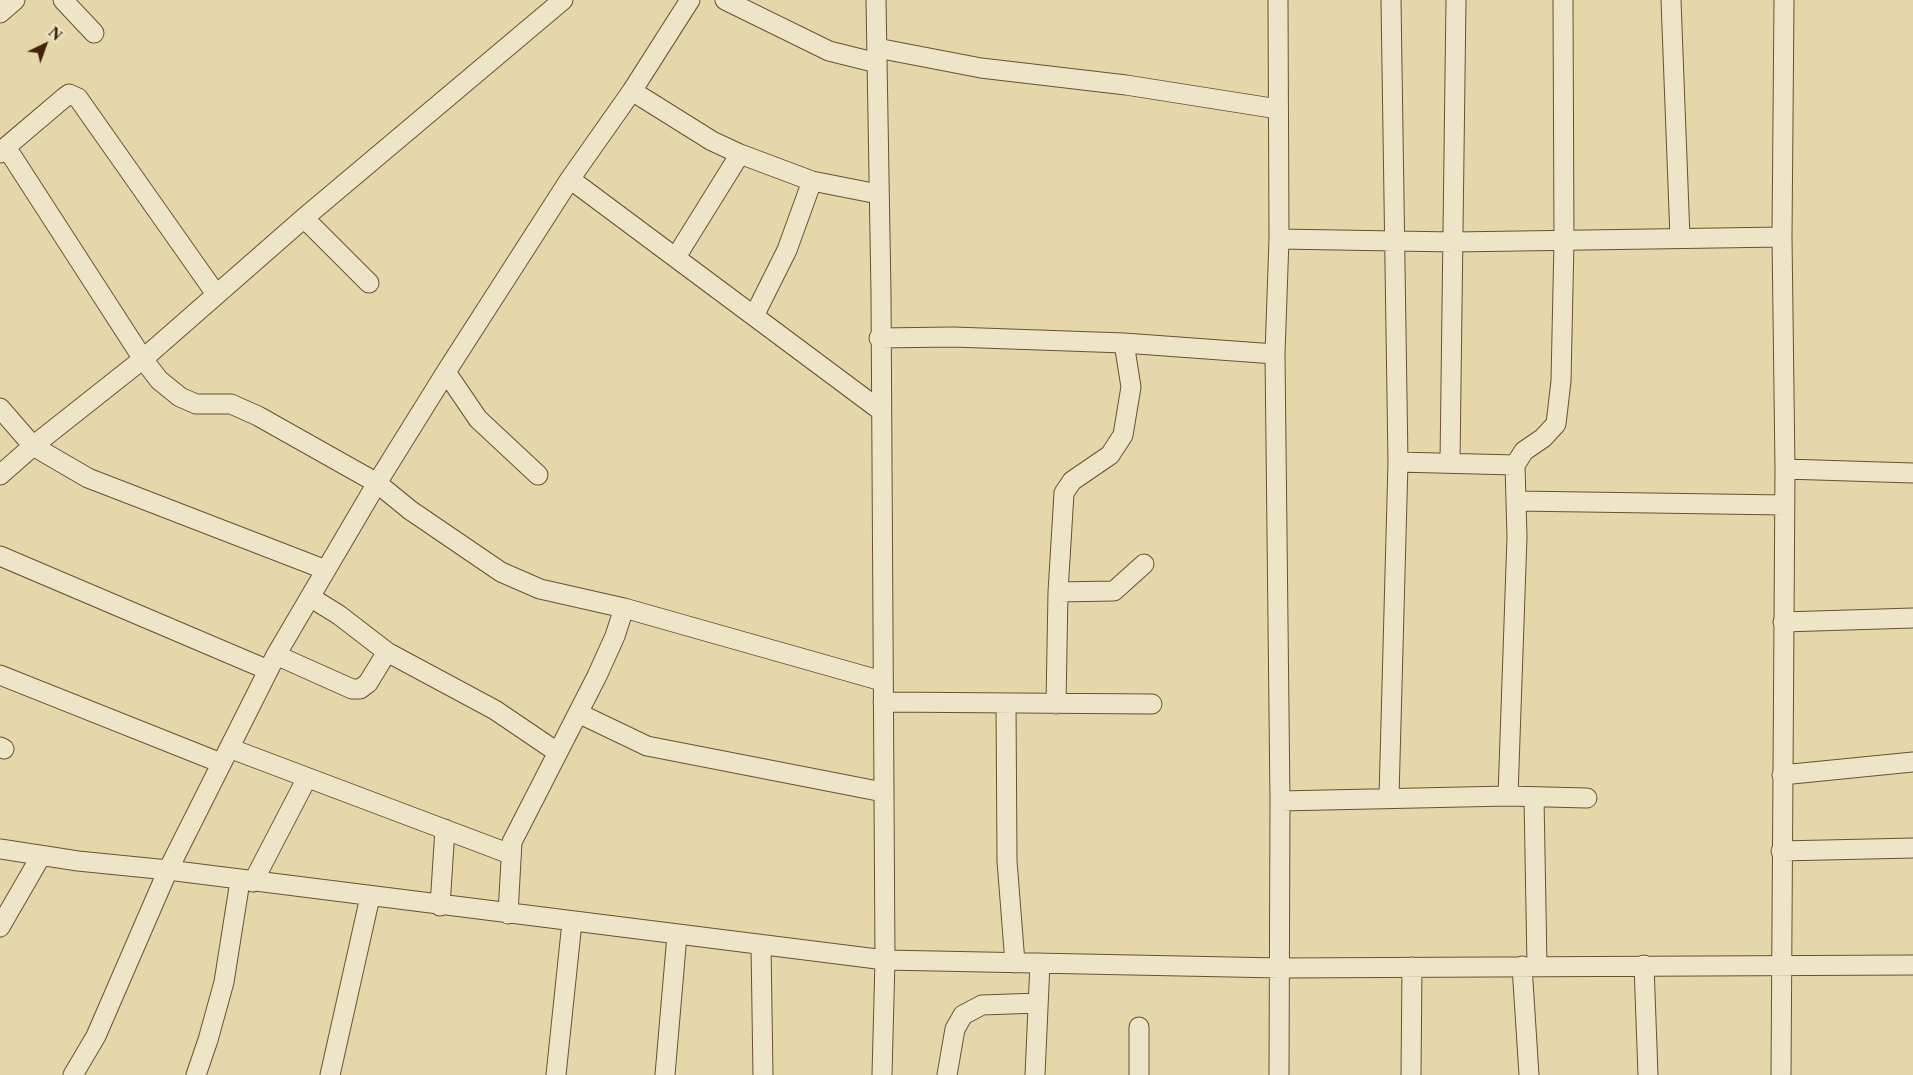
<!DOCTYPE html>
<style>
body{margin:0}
#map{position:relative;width:1913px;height:1075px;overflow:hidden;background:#e5d7aa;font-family:"Libre Caslon Text",serif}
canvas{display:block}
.north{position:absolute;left:20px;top:20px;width:50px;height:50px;-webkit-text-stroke:4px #eee5c8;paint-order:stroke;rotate:42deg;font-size:14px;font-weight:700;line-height:20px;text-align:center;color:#41240a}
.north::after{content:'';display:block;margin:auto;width:18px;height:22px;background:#41240a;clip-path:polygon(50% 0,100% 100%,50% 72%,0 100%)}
</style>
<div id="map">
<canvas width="1913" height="1075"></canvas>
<div class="north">N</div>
</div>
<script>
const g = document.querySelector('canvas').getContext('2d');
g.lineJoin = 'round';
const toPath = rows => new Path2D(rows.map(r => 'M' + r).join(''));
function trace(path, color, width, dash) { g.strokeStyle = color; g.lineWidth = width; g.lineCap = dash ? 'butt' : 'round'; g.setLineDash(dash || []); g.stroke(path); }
const minor = toPath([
 [63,0,94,33],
 [725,0,829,51,877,63],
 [876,0,881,293,885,960,882,1075],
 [1278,0,1279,239,1275,354,1280,801,1279,1075],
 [1671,0,1680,238],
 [0,13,15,0],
 [877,48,981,68,1126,85,1278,109],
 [632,91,712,141,740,154,812,181,878,194],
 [6,147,65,97,69,94,78,98,216,294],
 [0,153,6,147,143,359,159,380,180,397,196,404,231,404,258,416,377,483,410,510,501,572,540,589,624,608,882,681],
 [570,179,880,410],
 [304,218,369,283],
 [1279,239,1454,242,1782,237],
 [676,257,740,154],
 [754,316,787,250,812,181],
 [879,338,953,337,1124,343,1275,354],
 [446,372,478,419,538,475],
 [0,408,33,446,88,478,326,570],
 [1398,462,1515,465],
 [1450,462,1456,0],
 [1785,469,1913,473],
 [0,475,33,446,143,359,304,218,563,0],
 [1517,501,1784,505],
 [0,556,268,670],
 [1058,592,1114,591,1144,564],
 [310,597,339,615,387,652],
 [1783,622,1913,618],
 [276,655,352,689,360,689,368,683,387,652,495,710,557,752],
 [0,675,221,763],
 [883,702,1152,704],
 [1006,703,1007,861,1015,963],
 [1056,704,1058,592,1064,493,1072,481,1110,455,1123,435,1131,387,1124,343],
 [578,713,647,746,883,792],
 [0,747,4,749],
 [229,748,510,854],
 [1782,775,1913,762],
 [1508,796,1517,537,1515,465,1524,451,1543,438,1556,424,1561,381,1564,241,1563,0],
 [1389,797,1398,462,1391,0],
 [1534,797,1537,966],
 [1280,801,1508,796,1587,798],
 [0,849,78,861,168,870,885,960,1280,968,1913,965],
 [1781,851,1913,848],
 [253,882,307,778],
 [440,906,445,829],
 [508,914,512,842,597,676,615,636,624,608],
 [0,927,41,856],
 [761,945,763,1075],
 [1644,965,1648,1075],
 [1522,966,1529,1075],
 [73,1075,96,1036,168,870,276,655,377,483,446,372,570,179,632,91,690,0],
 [196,1075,208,1040,224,982,240,881],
 [330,1075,370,897],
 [556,1075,572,922],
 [665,1075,677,935],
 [947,1075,955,1029,963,1015,982,1005,1038,1003],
 [1035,1075,1040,963],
 [1139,1075,1139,1027],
 [1411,1075,1412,967],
 [1781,1075,1785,469,1782,237,1784,0]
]);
trace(minor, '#6a5132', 21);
trace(minor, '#eee5c8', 19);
</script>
